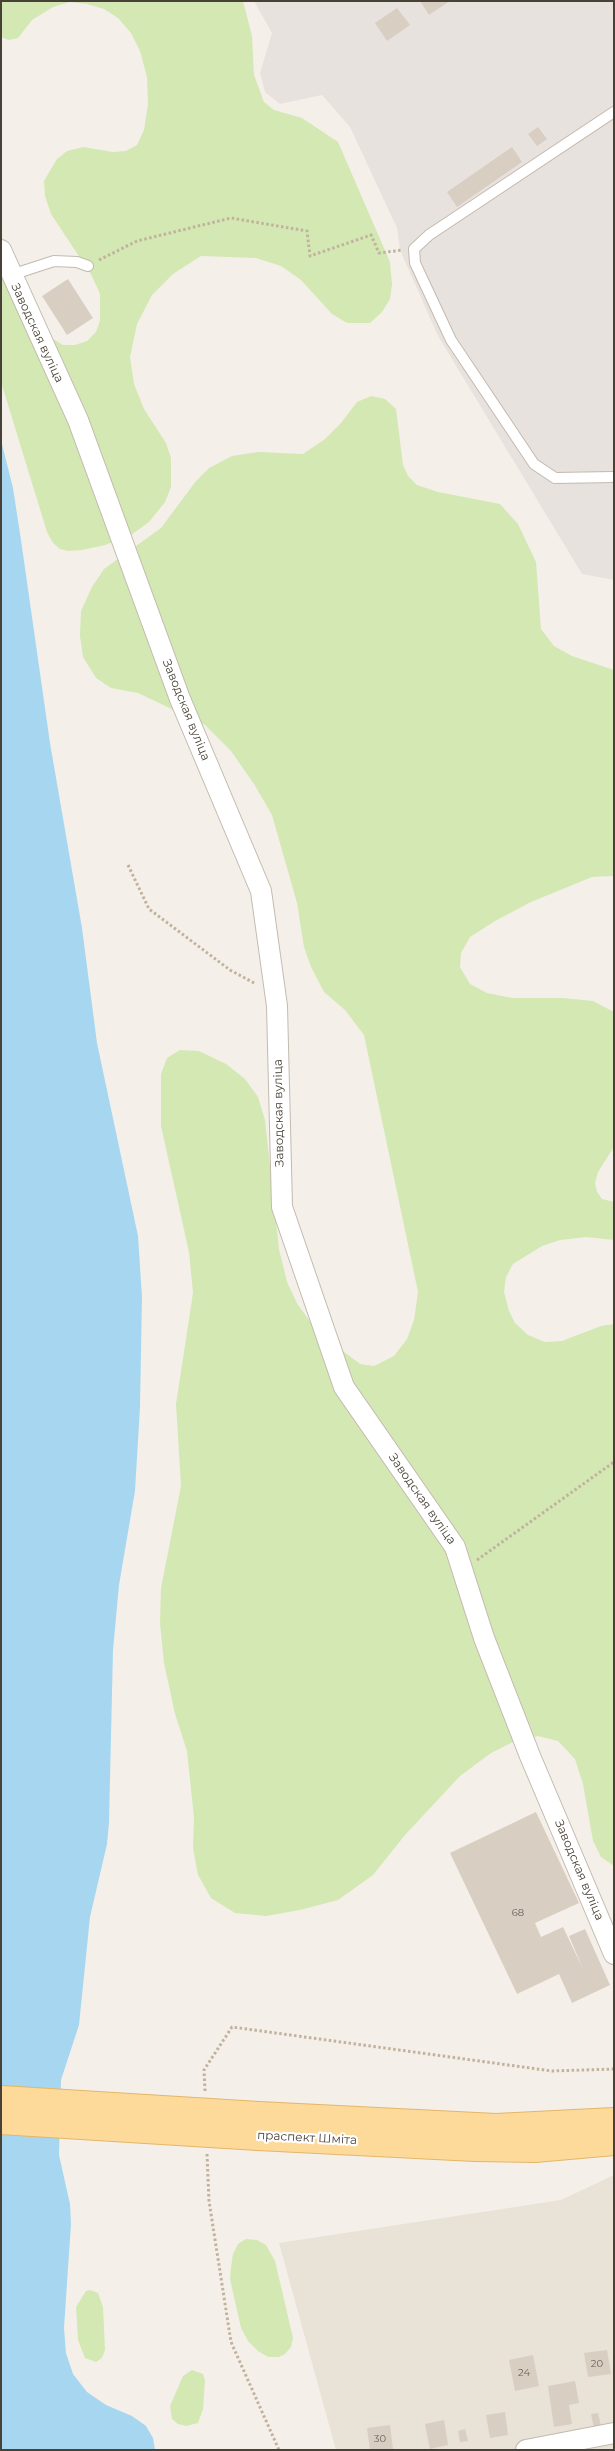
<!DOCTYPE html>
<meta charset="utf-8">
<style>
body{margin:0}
#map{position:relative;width:615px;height:2451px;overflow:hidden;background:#f4f0e9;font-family:Montserrat,sans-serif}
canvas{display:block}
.frame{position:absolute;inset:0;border:2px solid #484137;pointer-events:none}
</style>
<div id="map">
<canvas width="615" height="2451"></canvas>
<div class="frame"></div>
</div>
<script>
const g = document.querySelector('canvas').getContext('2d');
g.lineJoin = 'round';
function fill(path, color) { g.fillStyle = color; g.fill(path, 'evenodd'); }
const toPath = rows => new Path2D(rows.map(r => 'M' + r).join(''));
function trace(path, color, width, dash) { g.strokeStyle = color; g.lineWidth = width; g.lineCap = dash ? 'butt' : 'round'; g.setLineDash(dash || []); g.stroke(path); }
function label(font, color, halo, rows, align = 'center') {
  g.font = font + ' Montserrat,sans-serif'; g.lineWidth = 4.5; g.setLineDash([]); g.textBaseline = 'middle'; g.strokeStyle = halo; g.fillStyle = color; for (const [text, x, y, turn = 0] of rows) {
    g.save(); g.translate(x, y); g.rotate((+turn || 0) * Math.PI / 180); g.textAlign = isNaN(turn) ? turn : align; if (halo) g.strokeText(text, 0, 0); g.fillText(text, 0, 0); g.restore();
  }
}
const residential = toPath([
 [614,2175,614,2450,336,2450,279,2243,561,2200]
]);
const industrial = toPath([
 [254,1,614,1,614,580,582,574,438,336,400,250,397,228,350,127,322,95,280,104,265,92,260,73,272,33]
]);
const green = toPath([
 [1,1,243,1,252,36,254,75,264,102,274,110,302,118,338,142,390,262,392,284,390,299,382,312,370,323,347,323,332,314,301,280,281,266,256,258,201,256,173,274,152,295,137,324,130,357,134,384,144,409,166,443,171,458,171,487,165,502,149,522,131,535,105,545,82,550,68,551,60,549,53,543,47,532,1,382,1,235,44,329,53,339,63,345,75,345,87,341,96,332,100,321,100,294,92,276,51,214,45,196,44,181,57,159,67,151,83,147,113,152,126,151,137,145,144,130,148,104,147,77,140,51,131,33,118,18,104,9,87,4,70,2,53,7,32,20,18,38,9,40,1,37],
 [371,396,385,399,396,409,403,465,408,476,417,485,438,492,500,504,518,524,536,562,541,629,554,646,572,656,614,670,614,876,592,877,531,902,495,921,470,937,461,953,460,967,470,984,487,993,512,998,563,998,593,1001,614,1012,614,1147,598,1172,595,1183,597,1192,602,1199,614,1202,614,1240,586,1237,560,1240,542,1246,513,1264,506,1277,504,1292,509,1311,515,1323,528,1335,545,1342,562,1341,601,1326,614,1324,614,1866,601,1857,593,1841,583,1784,575,1759,558,1741,538,1736,515,1741,491,1753,460,1776,405,1835,373,1875,338,1900,300,1910,266,1916,235,1913,211,1898,198,1875,193,1848,194,1818,187,1751,175,1714,164,1663,160,1623,161,1588,181,1486,176,1404,193,1293,189,1252,161,1126,161,1074,167,1058,180,1050,199,1051,226,1064,245,1079,258,1097,265,1120,279,1249,287,1282,298,1305,317,1331,360,1364,374,1366,394,1356,407,1339,414,1320,418,1292,364,1035,345,1010,324,992,311,967,304,947,297,903,272,815,254,784,231,751,205,725,138,693,111,688,96,678,83,657,80,636,81,611,92,587,104,569,161,528,196,481,209,468,232,456,258,452,303,454,325,439,341,423,357,402],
 [246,2239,257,2240,266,2245,275,2261,293,2338,291,2347,285,2354,279,2357,268,2357,258,2351,248,2341,241,2328,230,2279,231,2267,233,2254,238,2244],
 [90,2290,98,2293,103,2307,105,2350,102,2358,96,2362,85,2358,78,2340,76,2307,86,2291],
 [192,2370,203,2374,205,2380,203,2409,198,2423,186,2426,178,2424,172,2419,170,2406,183,2376]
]);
const water = toPath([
 [1,440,13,488,21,540,50,743,82,928,97,1043,138,1236,142,1297,140,1407,135,1491,119,1585,113,1650,109,1823,107,1844,90,1917,79,2025,61,2080,59,2155,70,2204,71,2224,64,2328,66,2353,73,2374,87,2392,106,2405,132,2416,146,2426,153,2438,155,2450,1,2450]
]);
const building = toPath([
 [420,1,450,1,429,15],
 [397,8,410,25,387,41,375,23],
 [538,127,547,139,537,146,528,134],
 [512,147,522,162,457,207,447,192],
 [68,279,93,318,67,335,42,296],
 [536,1812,579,1903,535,1923,541,1937,563,1927,583,1969,569,1936,585,1929,610,1985,572,2003,559,1974,517,1994,450,1853],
 [607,2350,611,2374,588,2377,584,2353],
 [533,2355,539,2386,515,2391,509,2360],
 [575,2381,579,2403,569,2405,572,2424,554,2427,548,2386],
 [505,2412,508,2435,490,2438,486,2415],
 [598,2413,601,2426,594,2428,591,2414],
 [444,2420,448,2445,430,2449,425,2424],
 [390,2425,393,2449,370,2450,367,2428],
 [465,2429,468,2441,460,2442,458,2431]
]);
const path = toPath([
 [99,260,137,241,231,218,307,231,310,256,371,235,379,253,403,250],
 [128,865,149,909,230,970,256,984],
 [477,1560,614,1462],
 [205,2091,204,2070,232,2027,552,2071,614,2069],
 [207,2154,209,2201,231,2342,279,2450]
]);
const lane = toPath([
 [614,112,429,235,414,249,415,263,451,340,534,464,555,478,614,477],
 [11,275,54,261,77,262,88,266]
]);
const street = toPath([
 [1,250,78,420,180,699,261,891,277,1006,282,1207,344,1387,455,1547,484,1638,530,1756,614,1954],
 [526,2450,614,2433]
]);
const primary = toPath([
 [259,2116,496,2128,614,2122],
 [258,2136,475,2147,535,2148,614,2141]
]);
const primaryBridge = toPath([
 [1,2100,259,2116],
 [1,2120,258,2136]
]);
const numberNames = [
 ["68",518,1913],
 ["20",597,2364],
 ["24",524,2373],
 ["30",380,2439]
];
const streetNames = [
 ["Заводская вуліца",37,333,65],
 ["Заводская вуліца",186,710,68],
 ["Заводская вуліца",279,1113,-91],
 ["Заводская вуліца",422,1499,55],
 ["Заводская вуліца",579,1870,67],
 ["праспект Шміта",307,2138,3]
];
fill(residential, '#e8e2d7');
fill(industrial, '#e7e2de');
fill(green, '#d3e8b3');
fill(water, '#a7d7f0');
fill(building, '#d9cec2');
trace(lane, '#c3baaf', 12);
trace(street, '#c3baaf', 22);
trace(primary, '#e3b669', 30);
trace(path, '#c2b29d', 3, [2.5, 2.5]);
trace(lane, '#fff', 10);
trace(street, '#fff', 20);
trace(primary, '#fdda9a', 28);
trace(primaryBridge, '#e3b669', 30, []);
trace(primaryBridge, '#fdda9a', 28);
label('10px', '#6c645a', null, numberNames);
label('12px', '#484137', '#fff', streetNames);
</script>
